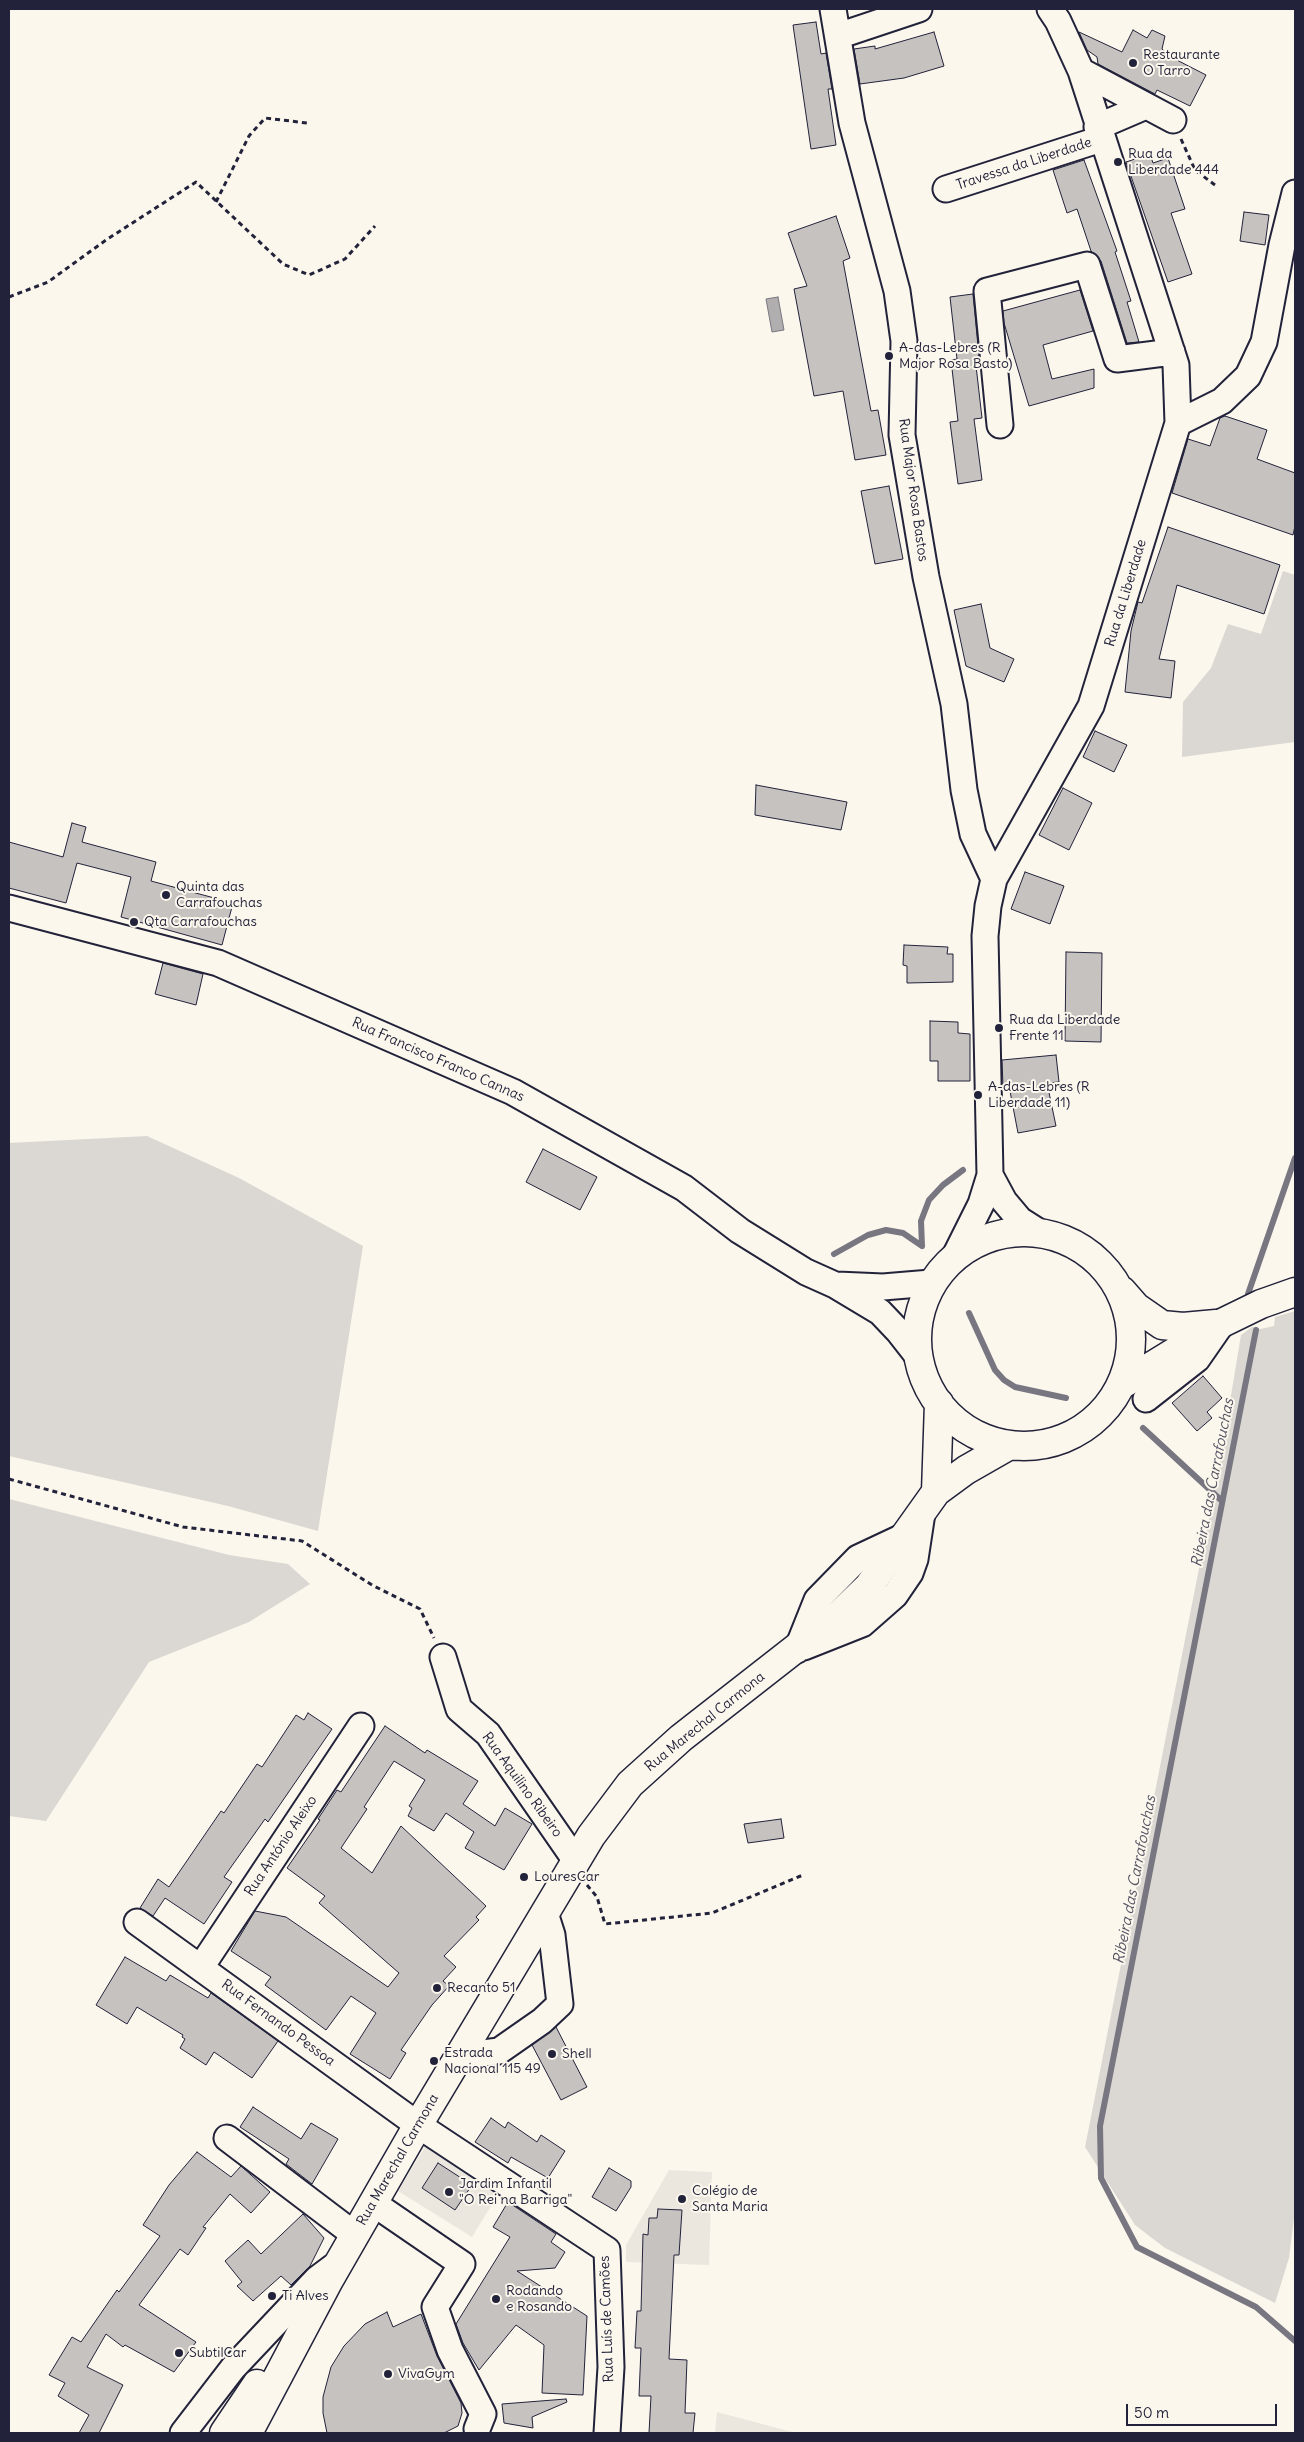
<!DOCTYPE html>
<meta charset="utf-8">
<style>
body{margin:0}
#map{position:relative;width:1304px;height:2442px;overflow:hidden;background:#fbf7ec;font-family:Delius,sans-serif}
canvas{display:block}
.frame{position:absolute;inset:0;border:10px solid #22223b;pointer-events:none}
.scale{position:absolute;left:1126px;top:2404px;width:151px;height:22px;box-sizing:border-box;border:2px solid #22223b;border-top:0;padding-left:6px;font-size:15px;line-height:18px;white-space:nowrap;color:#22223b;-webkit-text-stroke:4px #fbf7ec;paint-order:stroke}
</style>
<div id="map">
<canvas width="1304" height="2442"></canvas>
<div class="frame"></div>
<div class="scale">50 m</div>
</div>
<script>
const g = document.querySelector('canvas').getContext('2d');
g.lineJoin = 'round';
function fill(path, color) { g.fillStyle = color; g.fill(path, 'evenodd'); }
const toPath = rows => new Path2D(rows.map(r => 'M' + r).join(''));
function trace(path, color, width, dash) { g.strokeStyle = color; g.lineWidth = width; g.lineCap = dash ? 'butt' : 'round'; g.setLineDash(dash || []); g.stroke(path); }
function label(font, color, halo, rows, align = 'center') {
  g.font = font + ' Delius,sans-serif'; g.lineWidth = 4; g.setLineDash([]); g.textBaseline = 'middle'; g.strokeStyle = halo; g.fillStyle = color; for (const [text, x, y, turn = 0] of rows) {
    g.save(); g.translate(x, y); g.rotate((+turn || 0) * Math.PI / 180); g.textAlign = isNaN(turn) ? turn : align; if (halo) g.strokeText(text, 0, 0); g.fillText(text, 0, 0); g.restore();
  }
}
const built = toPath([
 [425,2147,499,2193,472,2237,398,2191],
 [669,2170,712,2172,709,2265,626,2262,626,2245],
 [717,2412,796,2433,715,2433]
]);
const green = toPath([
 [1283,571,1295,575,1295,742,1182,757,1183,702,1211,668,1228,624,1261,634],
 [147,1136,239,1178,363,1246,318,1531,228,1506,9,1456,9,1143],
 [1295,1311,1295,2210,1289,2258,1275,2303,1165,2248,1135,2225,1085,2147,1220,1462,1241,1335,1252,1327,1260,1329,1274,1326,1275,1317],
 [9,1499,229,1555,288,1564,310,1584,249,1622,149,1662,46,1821,9,1816]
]);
const water = toPath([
 [778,297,784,330,772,332,766,299,778,297]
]);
const stream = toPath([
 [922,1246,921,1221,929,1200,943,1185,963,1170],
 [834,1254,868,1235,886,1230,903,1233,922,1246],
 [1248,1294,1295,1158],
 [969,1313,995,1370,1004,1380,1015,1387,1066,1398],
 [1256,1330,1100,2126,1101,2178,1137,2247,1256,2307,1295,2341],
 [1143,1428,1222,1501]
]);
const building = toPath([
 [816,22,821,54,826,53,832,89,828,89,836,145,811,149,793,25,816,22],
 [1133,30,1147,38,1152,30,1165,36,1162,49,1171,57,1206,75,1190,106,1157,90,1155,94,1098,64,1097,57,1087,50,1079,32,1122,52,1133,30],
 [934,32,944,66,904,78,860,84,854,49,875,46,875,49,934,32],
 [1150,154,1153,163,1168,158,1185,209,1171,213,1192,274,1168,282,1126,162,1150,154],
 [1084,160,1117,251,1115,252,1131,301,1127,302,1139,342,1127,343,1101,261,1091,251,1077,209,1067,213,1053,170,1084,160],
 [1244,212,1269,215,1265,245,1240,241,1244,212],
 [836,216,850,258,843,261,871,411,878,410,886,455,855,460,843,391,814,396,794,289,807,286,788,233,836,216],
 [1080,290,1093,331,1043,345,1052,379,1094,369,1094,388,1029,406,1004,323,1003,311,1080,290],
 [973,294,979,356,975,357,982,418,974,419,982,480,958,484,950,422,958,421,951,360,957,359,950,297,973,294],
 [1225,416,1267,430,1257,459,1295,473,1295,526,1293,535,1172,493,1188,439,1210,446,1220,418,1225,416],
 [889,486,903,559,875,564,861,491,889,486],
 [1168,527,1280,565,1264,614,1177,585,1159,659,1175,661,1171,698,1125,692,1131,631,1138,602,1142,603,1168,527],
 [981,604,990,648,1014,659,1004,682,966,666,954,610,981,604],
 [1095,731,1127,745,1114,772,1083,757,1095,731],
 [756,785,847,802,841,830,755,815,756,785],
 [1063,788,1092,803,1069,850,1039,835,1063,788],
 [72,823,86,827,82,842,156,862,151,881,233,903,222,945,121,917,131,877,77,863,66,903,9,888,9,842,63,857,72,823],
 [1025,872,1064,886,1050,924,1011,909,1025,872],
 [904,945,948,947,947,954,953,954,953,982,907,983,907,966,903,965,904,945],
 [1066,952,1102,953,1101,1042,1065,1041,1066,952],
 [163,963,203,974,196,1005,155,994,163,963],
 [930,1021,958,1022,958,1033,970,1034,970,1081,938,1081,938,1061,930,1061,930,1021],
 [1056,1055,1059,1082,1047,1083,1056,1126,1018,1133,1009,1086,1003,1087,1002,1060,1056,1055],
 [543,1149,597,1177,580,1210,526,1182,543,1149],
 [1203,1376,1222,1398,1207,1412,1212,1418,1197,1431,1172,1403,1203,1376],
 [308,1713,332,1729,268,1822,265,1819,224,1877,232,1882,204,1924,165,1898,153,1916,140,1908,158,1879,169,1887,221,1811,224,1813,257,1764,262,1767,296,1715,304,1720,308,1713],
 [385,1726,425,1753,427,1750,478,1781,463,1804,495,1826,505,1808,532,1824,504,1870,465,1848,474,1832,446,1813,434,1831,408,1816,412,1808,409,1806,425,1780,394,1761,364,1807,367,1809,341,1848,372,1873,401,1826,486,1906,476,1917,479,1920,444,1956,456,1967,443,1981,449,1986,432,2005,401,2050,406,2053,390,2079,350,2054,376,2013,351,1996,326,2030,265,1985,271,1977,231,1951,255,1911,286,1917,388,1987,399,1973,319,1903,325,1896,287,1868,320,1820,318,1819,337,1790,341,1792,385,1726],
 [781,1819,784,1838,748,1843,744,1824,781,1819],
 [125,1957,166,1981,170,1975,208,1998,211,1993,278,2041,252,2078,214,2052,206,2065,180,2048,185,2039,182,2037,183,2035,137,2007,127,2024,96,2005,125,1957],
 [556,2027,587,2087,561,2100,532,2045,556,2027],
 [253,2107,301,2139,311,2123,338,2139,312,2184,286,2164,289,2159,240,2127,253,2107],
 [491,2118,505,2128,508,2122,537,2142,541,2135,565,2151,548,2178,511,2157,508,2163,475,2142,491,2118],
 [197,2152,231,2177,241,2166,270,2192,251,2213,230,2194,203,2227,206,2228,188,2255,180,2249,139,2305,196,2342,174,2372,125,2345,123,2347,106,2334,87,2367,123,2385,99,2433,79,2433,89,2415,58,2396,65,2383,49,2375,72,2337,81,2342,117,2290,119,2292,160,2236,143,2225,169,2185,197,2152],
 [438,2163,472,2185,455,2210,422,2188,438,2163],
 [609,2168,631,2181,631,2187,616,2211,592,2197,609,2168],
 [508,2202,556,2234,551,2242,565,2252,555,2268,517,2271,587,2316,583,2395,542,2393,544,2345,516,2325,479,2370,463,2343,456,2324,510,2237,493,2227,508,2202],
 [658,2209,682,2210,679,2255,674,2255,669,2359,687,2360,685,2413,695,2413,693,2433,649,2433,651,2396,639,2396,641,2348,635,2348,637,2311,641,2311,643,2234,648,2235,649,2218,657,2218,658,2209],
 [303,2214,324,2238,310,2266,291,2285,281,2276,253,2301,237,2286,242,2282,225,2261,248,2240,261,2254,303,2214],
 [387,2312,393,2327,421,2314,437,2356,461,2403,462,2413,458,2426,444,2433,327,2433,323,2413,323,2397,331,2367,344,2346,365,2324,387,2312],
 [566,2399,567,2402,532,2417,533,2428,504,2423,502,2404,566,2399]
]);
const path = toPath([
 [1181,139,1195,170,1215,185],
 [216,202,249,136,265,118,307,123],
 [9,297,48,282,106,240,196,182,283,264,309,275,345,259,375,226],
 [9,1479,183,1527,302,1541,372,1585,420,1609,434,1638],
 [587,1885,597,1897,605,1924,712,1913,803,1875]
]);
const minor = toPath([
 [833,9,852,123,897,291,904,341,902,435,926,577,954,704,964,790,973,834,994,879],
 [838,36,919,9],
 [1081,71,1173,120],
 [1097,127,1146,106],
 [946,189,1101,139],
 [1178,423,1222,401,1248,376,1264,342,1282,245,1295,193],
 [1000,425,987,291,1087,265,1117,359,1172,352],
 [9,908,218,963,513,1092,684,1188,740,1231,806,1272,835,1285,880,1312,899,1332,917,1355],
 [990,1175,1004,1201,1020,1220,1042,1234],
 [955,1256,981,1204,990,1175,985,936,988,906,994,879,1091,706,1178,423,1176,365,1081,71,1058,21,1050,9],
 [837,1285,883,1287,931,1283],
 [1146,1399,1197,1359,1222,1323],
 [804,1647,862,1624,895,1595,910,1573,915,1559,922,1513],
 [797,1650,817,1600,858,1558,907,1535],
 [443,1657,459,1709,488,1734,576,1861],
 [137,1922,418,2125,607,2250,611,2367,607,2433],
 [201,1967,361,1726],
 [459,2056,499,2051,542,2021,560,2004,552,1935,545,1913],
 [227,2138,355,2235],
 [373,2203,462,2264,435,2307,450,2350,483,2414,477,2429],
 [183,2433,233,2368,317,2279,333,2267]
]);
const major = toPath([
 '917 1339a107 107 0 1 1 214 0a107 107 0 1 1-214 0Z',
 [1122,1291,1136,1307,1162,1325,1183,1327,1216,1324],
 [1121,1385,1222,1323,1261,1304,1295,1292],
 [936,1492,939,1403],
 [224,2433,257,2384],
 [248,2433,329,2280,418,2125,591,1836,630,1784,681,1738,841,1613,869,1586,936,1492,966,1470,1008,1446]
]);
const markers = [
 [1133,63,5,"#22223b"],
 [1118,162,5,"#22223b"],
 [889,356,5,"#22223b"],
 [166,895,5,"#22223b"],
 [134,922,5,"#22223b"],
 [999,1028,5,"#22223b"],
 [978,1095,5,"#22223b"],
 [524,1877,5,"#22223b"],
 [437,1988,5,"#22223b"],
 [552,2054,5,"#22223b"],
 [434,2061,5,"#22223b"],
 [449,2192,5,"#22223b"],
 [682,2199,5,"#22223b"],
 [272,2296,5,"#22223b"],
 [496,2299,5,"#22223b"],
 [179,2353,5,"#22223b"],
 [388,2374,5,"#22223b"]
];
const poiNames = [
 ["Restaurante",1143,55],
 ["O Tarro",1143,71],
 ["Rua da",1128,154],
 ["Liberdade 444",1128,170],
 ["A-das-Lebres (R",899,348],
 ["Major Rosa Basto)",899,364],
 ["Quinta das",176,887],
 ["Carrafouchas",176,903],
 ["Qta Carrafouchas",144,922],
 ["Rua da Liberdade",1009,1020],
 ["Frente 11",1009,1036],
 ["A-das-Lebres (R",988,1087],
 ["Liberdade 11)",988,1103],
 ["LouresCar",534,1877],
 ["Recanto 51",447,1988],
 ["Estrada",444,2053],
 ["Nacional 115 49",444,2069],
 ["Shell",562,2054],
 ["Jardim Infantil",459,2184],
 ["\"O Rei na Barriga\"",459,2200],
 ["Colégio de",692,2191],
 ["Santa Maria",692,2207],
 ["Rodando",506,2291],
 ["e Rosando",506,2307],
 ["Ti Alves",282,2296],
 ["SubtilCar",189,2353],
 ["VivaGym",398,2374]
];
const streetNames = [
 ["Travessa da Liberdade",1024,164,-18],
 ["Rua Major Rosa Bastos",913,490,82],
 ["Rua da Liberdade",1126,593,-73],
 ["Rua Francisco Franco Cannas",438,1060,24],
 ["Rua Marechal Carmona",705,1722,-39],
 ["Rua Aquilino Ribeiro",522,1785,54],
 ["Rua António Aleixo",281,1846,-56],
 ["Rua Fernando Pessoa",278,2023,36],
 ["Rua Marechal Carmona",398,2160,-60],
 ["Rua Luís de Camões",607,2319,-92]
];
const waterNames = [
 ["Ribeira das Carrafouchas",1213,1483,-79],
 ["Ribeira das Carrafouchas",1135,1880,-79]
];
fill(built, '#ebe7df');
fill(green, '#dbd8d3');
fill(water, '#b1aeb0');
trace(water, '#787681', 1);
trace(stream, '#787681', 6);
fill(building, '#c6c2c0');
trace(building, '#22223b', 1);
trace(minor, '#22223b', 29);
trace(major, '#22223b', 31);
trace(path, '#22223b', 3, [5, 4]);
trace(minor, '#fbf7ec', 25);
trace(major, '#fbf7ec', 28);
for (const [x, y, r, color] of markers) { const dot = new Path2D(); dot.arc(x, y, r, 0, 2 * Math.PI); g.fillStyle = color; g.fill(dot); trace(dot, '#fbf7ec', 2); }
label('14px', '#22223b', '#fbf7ec', poiNames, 'left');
label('14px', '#22223b', '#fbf7ec', streetNames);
label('italic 15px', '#545364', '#fbf7ec', waterNames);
</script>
